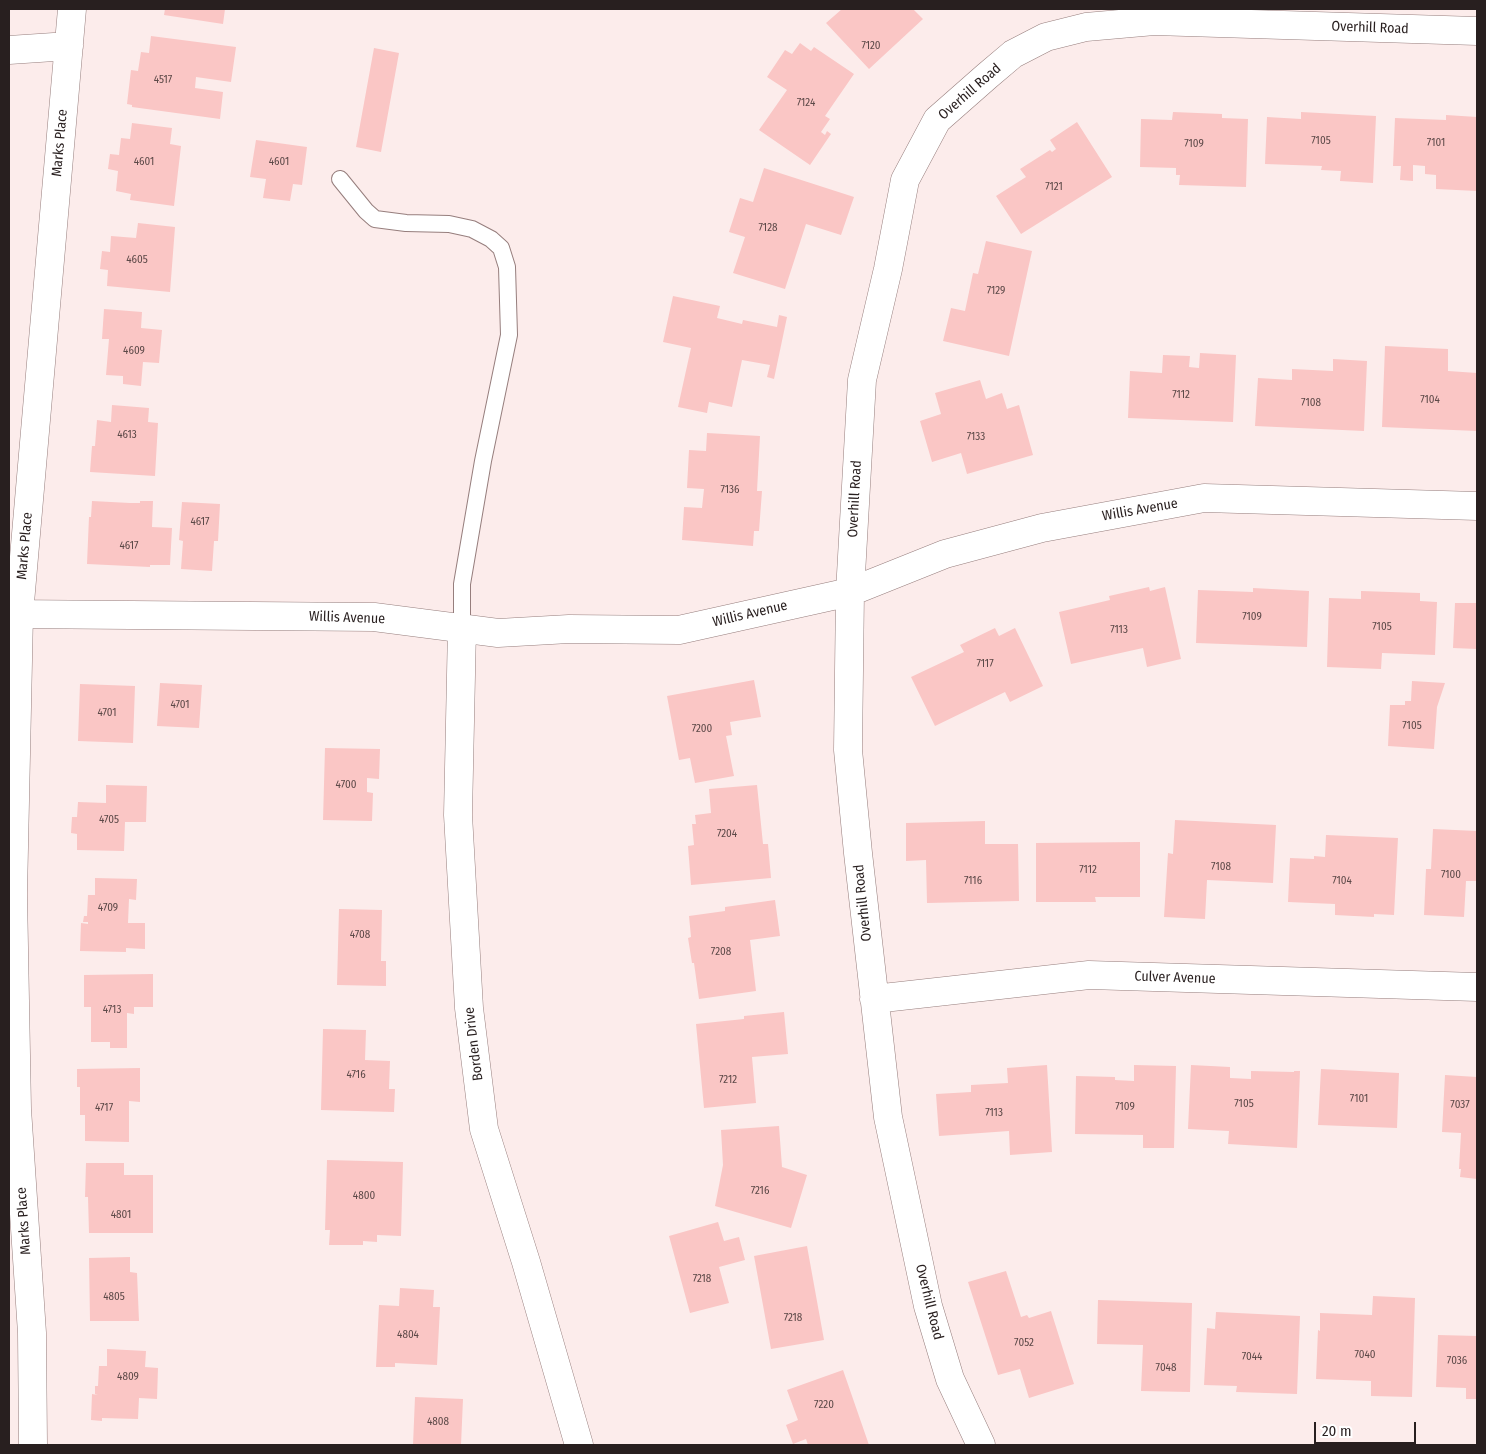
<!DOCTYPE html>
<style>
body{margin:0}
#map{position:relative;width:1486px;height:1454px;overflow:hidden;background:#fceceb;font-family:"Fira Sans Condensed",sans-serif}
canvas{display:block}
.frame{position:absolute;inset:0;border:10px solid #281f1f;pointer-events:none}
.scale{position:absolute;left:1314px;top:1422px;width:102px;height:22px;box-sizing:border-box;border:2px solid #281f1f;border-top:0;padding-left:6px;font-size:15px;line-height:18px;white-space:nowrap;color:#281f1f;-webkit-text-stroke:4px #fff;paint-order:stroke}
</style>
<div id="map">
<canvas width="1486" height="1454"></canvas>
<div class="frame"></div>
<div class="scale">20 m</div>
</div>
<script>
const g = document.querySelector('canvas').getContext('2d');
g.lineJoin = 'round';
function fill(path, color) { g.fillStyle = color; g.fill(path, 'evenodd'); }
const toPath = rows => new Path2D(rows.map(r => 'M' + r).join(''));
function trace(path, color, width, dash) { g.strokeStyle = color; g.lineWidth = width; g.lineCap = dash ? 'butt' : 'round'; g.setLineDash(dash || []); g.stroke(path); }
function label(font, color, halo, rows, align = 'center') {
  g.font = font + ' "Fira Sans Condensed",sans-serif'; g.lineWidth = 4; g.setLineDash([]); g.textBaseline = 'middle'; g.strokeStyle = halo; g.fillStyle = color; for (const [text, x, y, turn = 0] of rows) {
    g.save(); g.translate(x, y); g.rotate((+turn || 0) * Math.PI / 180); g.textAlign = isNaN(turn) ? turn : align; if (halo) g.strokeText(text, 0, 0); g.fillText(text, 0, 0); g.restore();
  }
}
const building = toPath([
 [165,9,225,9,223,24,164,15],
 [842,9,913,9,923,19,869,69,826,23],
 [151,36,236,47,231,82,196,77,195,88,223,92,220,119,132,107,132,105,127,104,131,70,138,71,141,52,149,53],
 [800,43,811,51,814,47,854,74,825,116,830,119,821,132,825,135,827,131,831,134,810,165,759,130,787,90,767,77,785,50,792,54],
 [374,48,399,53,381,152,356,147],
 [1173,112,1222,114,1222,118,1248,119,1246,187,1179,185,1180,175,1176,175,1176,168,1140,167,1141,119,1172,120],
 [1301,112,1376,116,1373,183,1340,181,1341,171,1321,170,1322,166,1265,164,1267,117,1301,119],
 [1446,115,1477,117,1477,191,1436,189,1436,175,1425,174,1425,166,1413,165,1413,181,1400,180,1401,166,1393,166,1395,118,1446,120],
 [1077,122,1112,177,1021,234,996,196,1026,177,1020,169,1050,150,1052,152,1056,149,1050,140],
 [132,123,172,128,170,144,181,146,174,206,130,200,131,194,116,191,118,171,108,169,110,154,119,155,121,138,130,139],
 [256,140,307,147,302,185,293,184,290,201,263,198,266,179,250,177],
 [764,168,854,197,841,235,806,224,785,289,733,273,745,237,729,232,740,198,753,202],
 [138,223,175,227,170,292,107,286,108,270,100,269,102,251,110,252,111,236,136,238],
 [986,241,1032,251,1009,356,943,341,951,308,965,311,973,273,978,274],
 [673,296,720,306,717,318,742,324,743,320,777,327,779,315,787,317,774,379,767,377,770,365,742,360,732,407,709,402,707,413,678,407,691,348,663,342],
 [104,309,142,312,141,328,162,330,159,363,143,362,141,386,123,384,123,376,106,375,109,339,102,339],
 [1385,346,1448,349,1448,371,1477,373,1477,431,1382,427],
 [1200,353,1236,355,1233,422,1128,418,1130,371,1162,373,1163,355,1190,356,1189,367,1199,368],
 [1333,359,1367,361,1364,431,1255,426,1258,378,1292,380,1292,369,1333,371],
 [980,380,986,399,1002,393,1007,409,1019,405,1033,455,967,474,961,453,932,462,920,421,941,414,935,393],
 [112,405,149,408,148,422,158,423,155,476,90,472,92,446,95,446,97,420,111,422],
 [707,433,760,436,757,491,762,491,759,531,754,531,753,546,682,540,684,507,702,508,704,489,687,488,689,450,706,451],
 [92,501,130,503,140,503,140,501,153,501,152,527,172,528,170,565,150,565,150,567,87,564,89,517,91,517],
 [182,502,220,504,218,541,214,541,212,571,181,569,183,541,179,540],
 [1149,587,1150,591,1165,587,1181,659,1147,667,1143,648,1071,664,1059,612,1110,600,1109,596],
 [1253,588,1309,591,1307,647,1196,643,1198,590,1253,592],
 [1361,591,1420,593,1420,601,1437,602,1435,655,1382,653,1381,669,1327,667,1329,598,1361,599],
 [1455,603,1477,603,1477,649,1453,648],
 [995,628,999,636,1015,628,1043,686,1010,702,1005,692,935,726,911,677,964,652,960,645],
 [754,680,761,717,730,722,732,735,726,736,734,776,695,783,690,758,679,760,667,696],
 [1412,681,1445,683,1437,707,1434,749,1388,746,1390,705,1405,705,1405,701,1411,701],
 [160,683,202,685,199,728,157,726],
 [80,684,135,686,133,743,78,741],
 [325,748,380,749,379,779,367,778,367,792,373,793,372,821,323,820],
 [106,785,147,786,146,822,125,822,124,851,77,850,77,834,71,833,72,817,77,817,78,802,106,803],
 [757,785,763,844,768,844,771,878,691,885,688,846,694,845,692,824,696,824,695,815,711,813,709,789],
 [1175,820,1276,825,1273,883,1207,880,1205,919,1164,917,1168,853,1173,854],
 [985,821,985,844,1018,844,1019,901,927,903,926,860,906,861,906,823],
 [1433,829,1477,831,1477,881,1466,881,1464,917,1424,915,1426,869,1431,869],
 [1326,835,1398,838,1394,915,1374,914,1374,917,1335,915,1335,904,1288,902,1290,858,1314,859,1314,856,1325,857],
 [1140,842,1140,897,1095,897,1096,902,1036,902,1036,843],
 [95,878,137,879,136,900,129,899,128,923,145,923,145,949,126,948,126,952,80,951,81,923,88,924,88,922,83,922,84,916,87,916,88,895,95,895],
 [775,900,780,936,750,940,756,991,699,999,694,963,692,963,688,938,691,937,689,916,725,911,725,907],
 [339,909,382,910,381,961,386,961,386,986,337,985],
 [153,974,153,1007,134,1007,134,1014,127,1013,127,1048,110,1048,110,1042,91,1042,91,1007,84,1007,84,975],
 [784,1012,788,1054,752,1057,756,1103,704,1108,696,1024,744,1019,744,1016],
 [323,1029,366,1030,365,1060,390,1061,389,1089,395,1089,394,1112,321,1110],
 [1047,1065,1052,1152,1010,1155,1009,1131,939,1136,936,1094,971,1092,971,1085,1008,1083,1007,1068],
 [1134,1065,1176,1066,1174,1148,1143,1148,1143,1135,1075,1134,1076,1076,1115,1077,1115,1080,1134,1081],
 [1191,1065,1230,1067,1230,1078,1251,1079,1251,1071,1294,1072,1294,1071,1300,1071,1297,1148,1228,1144,1229,1131,1188,1129],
 [140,1068,140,1102,129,1101,129,1142,85,1141,85,1115,80,1115,80,1087,77,1087,77,1069],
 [1321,1069,1399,1073,1397,1128,1318,1125],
 [1445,1075,1477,1077,1477,1179,1460,1177,1461,1169,1459,1169,1461,1133,1442,1132],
 [779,1126,782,1167,807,1175,791,1228,715,1206,723,1165,721,1130],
 [327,1160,403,1162,401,1236,377,1235,377,1242,363,1241,363,1245,329,1245,330,1230,325,1230],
 [86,1163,124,1163,124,1175,153,1175,153,1233,89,1233,88,1197,85,1197],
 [718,1222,724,1241,739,1237,745,1260,719,1267,729,1303,690,1313,669,1236],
 [807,1246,824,1340,771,1349,754,1256],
 [130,1257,130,1272,137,1273,139,1321,90,1321,89,1258],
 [1006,1271,1021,1317,1027,1315,1029,1318,1051,1311,1074,1384,1029,1398,1020,1369,998,1375,968,1282],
 [400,1288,434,1290,433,1307,440,1307,437,1365,395,1363,395,1367,376,1367,379,1305,399,1306],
 [1373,1296,1415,1298,1412,1397,1371,1396,1371,1381,1316,1379,1318,1330,1320,1331,1320,1313,1372,1315],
 [1098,1300,1192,1303,1190,1392,1141,1391,1143,1345,1097,1344],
 [1216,1312,1300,1316,1297,1394,1236,1392,1237,1386,1204,1385,1207,1328,1215,1329],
 [1438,1335,1477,1336,1477,1399,1466,1399,1466,1388,1436,1387],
 [107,1349,146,1351,145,1367,158,1368,157,1399,139,1398,138,1419,102,1418,102,1421,91,1420,92,1394,98,1395,95,1394,95,1386,98,1386,99,1366,107,1366],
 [843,1370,869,1445,808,1445,806,1439,793,1444,786,1425,798,1420,787,1390],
 [415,1397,463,1399,461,1445,413,1445]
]);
const service = toPath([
 [340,179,366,211,375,219,406,223,449,224,472,229,491,239,501,248,507,267,509,335,483,461,462,584,462,628]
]);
const minor = toPath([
 [9,50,69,46],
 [9,614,374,617,498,633,569,629,679,630,850,592,945,554,1042,528,1204,498,1477,506],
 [462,628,458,815,469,1008,484,1129,526,1262,579,1445],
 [874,999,1089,975,1477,987],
 [33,1445,32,1333,17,1109,13,894,19,614,72,9],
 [981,1445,950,1379,928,1306,888,1117,858,853,848,750,850,592,862,380,888,269,905,180,937,120,987,76,1013,54,1046,37,1086,27,1154,21,1477,31]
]);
const numberNames = [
 ["7120",871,46],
 ["4517",163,80],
 ["7124",806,103],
 ["7105",1321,141],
 ["7101",1436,143],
 ["7109",1194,144],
 ["4601",144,162],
 ["4601",279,162],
 ["7121",1054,187],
 ["7128",768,228],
 ["4605",137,260],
 ["7129",996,291],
 ["4609",134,351],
 ["7112",1181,395],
 ["7104",1430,400],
 ["7108",1311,403],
 ["4613",127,435],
 ["7133",976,437],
 ["7136",730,490],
 ["4617",200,522],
 ["4617",129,546],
 ["7109",1252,617],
 ["7105",1382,627],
 ["7113",1119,630],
 ["7117",985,664],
 ["4701",180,705],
 ["4701",107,713],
 ["7105",1412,726],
 ["7200",702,729],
 ["4700",346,785],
 ["4705",109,820],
 ["7204",727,834],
 ["7108",1221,867],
 ["7112",1088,870],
 ["7100",1451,875],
 ["7116",973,881],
 ["7104",1342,881],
 ["4709",108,908],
 ["4708",360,935],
 ["7208",721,952],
 ["4713",112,1010],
 ["4716",356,1075],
 ["7212",728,1080],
 ["7101",1359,1099],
 ["7105",1244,1104],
 ["7037",1460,1105],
 ["7109",1125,1107],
 ["4717",104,1108],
 ["7113",994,1113],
 ["7216",760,1191],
 ["4800",364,1196],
 ["4801",121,1215],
 ["7218",702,1279],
 ["4805",114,1297],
 ["7218",793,1318],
 ["4804",408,1335],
 ["7052",1024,1343],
 ["7040",1365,1355],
 ["7044",1252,1357],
 ["7036",1457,1361],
 ["7048",1166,1368],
 ["4809",128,1377],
 ["7220",824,1405],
 ["4808",438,1422]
];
const streetNames = [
 ["Overhill Road",1370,28,2],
 ["Overhill Road",970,92,-41],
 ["Marks Place",60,143,-85],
 ["Overhill Road",855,499,-87],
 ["Willis Avenue",1140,510,-10],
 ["Marks Place",25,546,-85],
 ["Willis Avenue",750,614,-13],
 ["Willis Avenue",347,618,2],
 ["Overhill Road",863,903,-96],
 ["Culver Avenue",1175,978,2],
 ["Borden Drive",474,1044,-97],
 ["Marks Place",24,1221,-94],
 ["Overhill Road",929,1302,76]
];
fill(building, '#fac6c5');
trace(service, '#967e7d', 18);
trace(minor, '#967e7d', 29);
trace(service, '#fff', 16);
trace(minor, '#fff', 28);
label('11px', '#5c4948', null, numberNames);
label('14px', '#281f1f', '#fff', streetNames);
</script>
